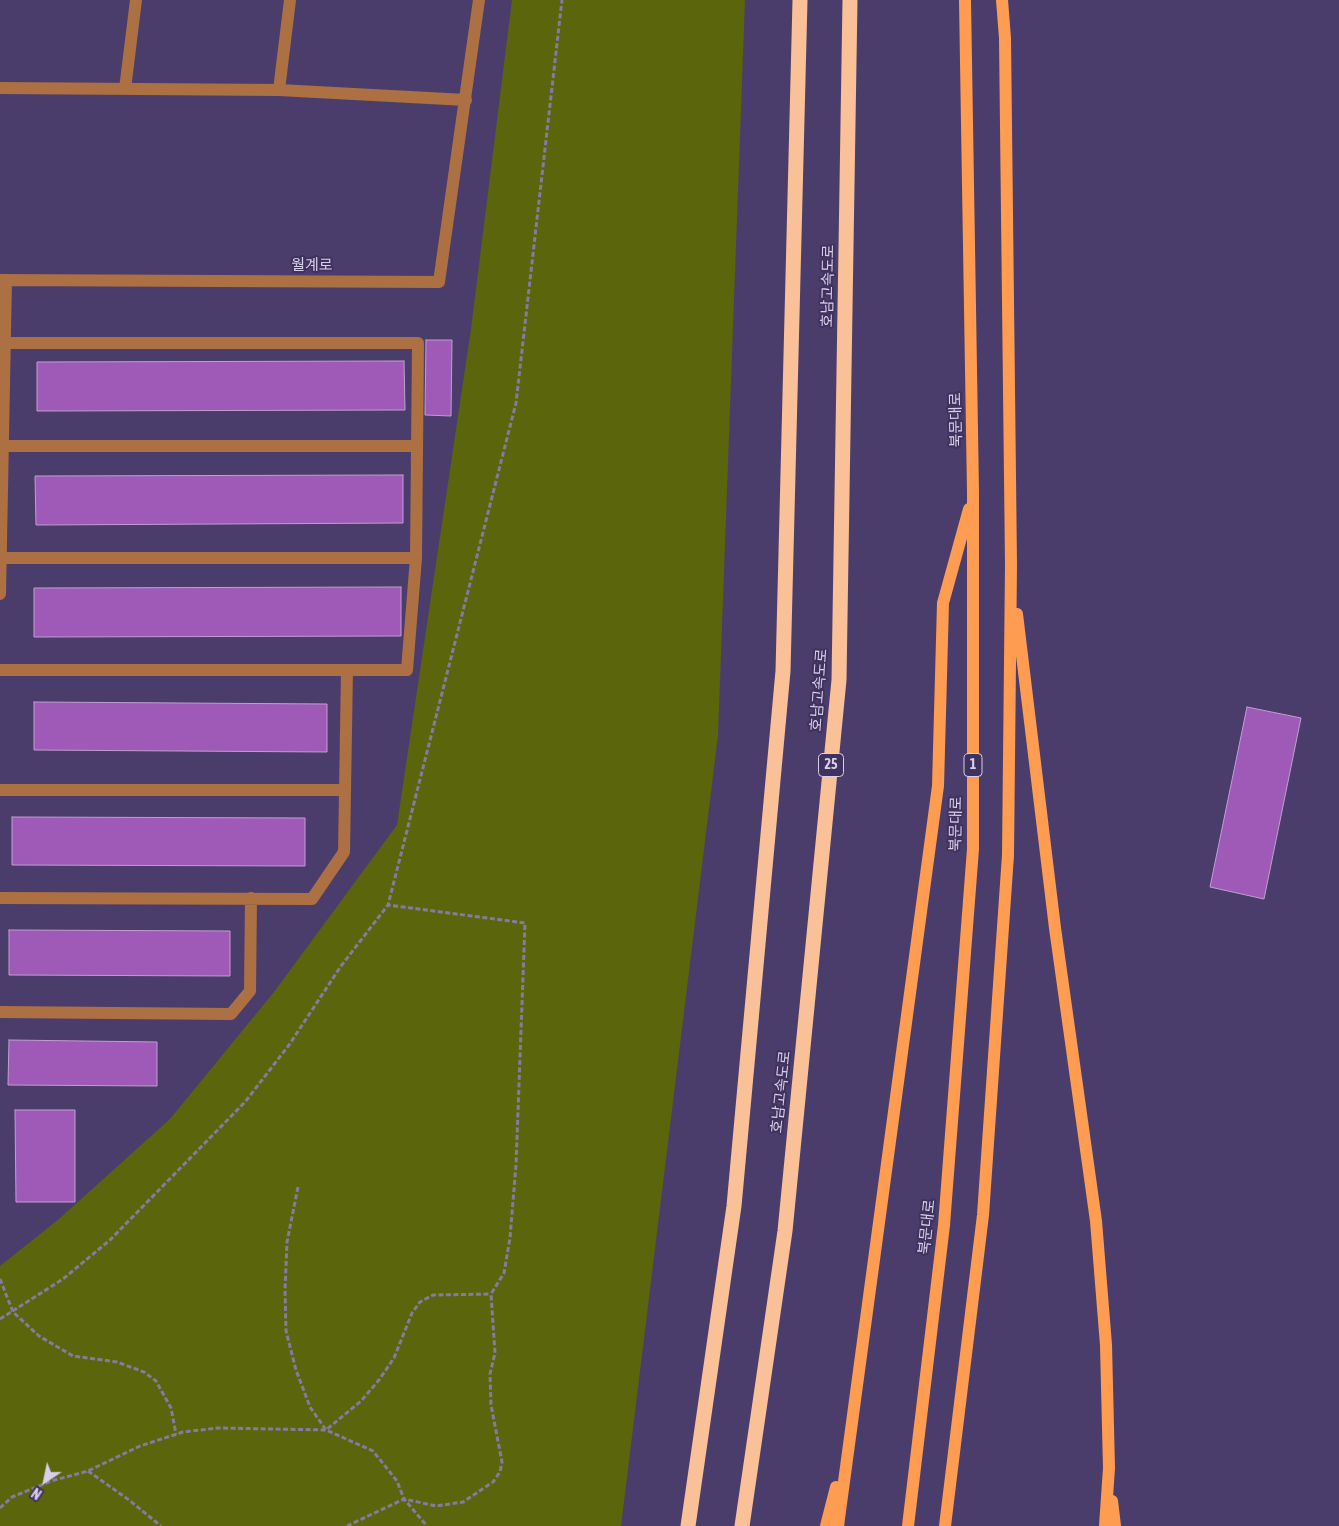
<!DOCTYPE html>
<meta charset="utf-8">
<style>
body{margin:0}
#map{position:relative;width:1339px;height:1526px;overflow:hidden;background:#4b3d6b;font-family:"Asap Condensed",sans-serif}
canvas{display:block}
.north{position:absolute;left:20px;top:1456px;width:50px;height:50px;-webkit-text-stroke:4px #40325f;paint-order:stroke;rotate:214deg;font-size:14px;font-weight:700;line-height:20px;text-align:center;color:#d6d0eb}
.north::after{content:'';display:block;margin:auto;width:18px;height:22px;background:#d6d0eb;clip-path:polygon(50% 0,100% 100%,50% 72%,0 100%)}
</style>
<div id="map">
<canvas width="1339" height="1526"></canvas>
<div class="north">N</div>
</div>
<script>
const g = document.querySelector('canvas').getContext('2d');
g.lineJoin = 'round';
function fill(path, color) { g.fillStyle = color; g.fill(path, 'evenodd'); }
const toPath = rows => new Path2D(rows.map(r => 'M' + r).join(''));
function trace(path, color, width, dash) { g.strokeStyle = color; g.lineWidth = width; g.lineCap = dash ? 'butt' : 'round'; g.setLineDash(dash || []); g.stroke(path); }
function label(font, color, halo, rows, align = 'center') {
  g.font = font + ' "Asap Condensed","Noto Sans KR",sans-serif'; g.lineWidth = 4; g.setLineDash([]); g.textBaseline = 'middle'; g.strokeStyle = halo; g.fillStyle = color; for (const [text, x, y, turn = 0] of rows) {
    g.save(); g.translate(x, y); g.rotate((+turn || 0) * Math.PI / 180); g.textAlign = isNaN(turn) ? turn : align; if (halo) g.strokeText(text, 0, 0); g.fillText(text, 0, 0); g.restore();
  }
}
const green = toPath([
 [512,0,745,0,718,735,621,1526,0,1526,0,1266,59,1219,170,1119,274,992,397,825,471,329]
]);
const building = toPath([
 [426,340,452,340,451,416,425,415,426,340],
 [404,361,405,410,37,411,37,362,404,361],
 [403,475,403,523,36,525,35,476,403,475],
 [401,587,401,636,34,637,34,588,401,587],
 [34,702,327,704,327,752,34,750,34,702],
 [1247,707,1301,718,1264,899,1210,887,1247,707],
 [12,817,305,818,305,866,12,865,12,817],
 [9,930,230,931,230,976,9,975,9,930],
 [9,1040,157,1042,157,1086,8,1085,9,1040],
 [15,1110,75,1110,75,1202,16,1202,15,1110]
]);
const path = toPath([
 [298,1187,287,1242,285,1290,286,1331,296,1370,310,1407,326,1430,361,1401,379,1380,394,1358,412,1313,420,1302,433,1295,491,1294],
 [0,1279,13,1312,39,1336,73,1356,117,1362,144,1372,156,1381,171,1408,176,1434],
 [0,1319,63,1279,110,1240,245,1102,289,1045,341,966,388,905,516,403,562,0],
 [88,1471,129,1500,161,1526],
 [0,1508,12,1497,51,1481,88,1471,140,1446,183,1432,218,1428,326,1430,373,1451,397,1481,404,1499,427,1526],
 [347,1526,404,1499,436,1506,463,1502,493,1482,500,1472,502,1462,491,1405,490,1374,495,1353,491,1294,504,1273,510,1238,516,1165,525,923,388,905]
]);
const minor = toPath([
 [0,88,279,90,466,100],
 [125,89,136,0],
 [279,90,290,0],
 [0,280,439,282,479,0],
 [3,446,417,446],
 [1,558,416,558],
 [0,594,6,280],
 [0,670,407,670,416,558,418,343,4,343],
 [0,790,345,790],
 [0,898,312,899,344,852,347,670],
 [0,1012,231,1014,250,991,251,898]
]);
const major = toPath([
 [1017,614,1055,928,1096,1221,1106,1345,1109,1468,1105,1526],
 [1112,1501,1115,1526],
 [826,1526,836,1487],
 [838,1526,938,786,943,603,969,509],
 [908,1526,944,1225,973,849,973,492,965,0],
 [945,1526,983,1215,1008,855,1011,565,1005,38,1002,0]
]);
const highway = toPath([
 [688,1526,734,1206,783,671,800,0],
 [742,1526,785,1231,839,680,850,0]
]);
const shields = [
 [831,765,25],
 [973,765,18]
];
const shieldNames = [
 ["25",831,765],
 ["1",973,765]
];
const streetNames = [
 ["월계로",312,265],
 ["호남고속도로",828,286,-89],
 ["북문대로",956,420,-91],
 ["호남고속도로",819,690,-86],
 ["북문대로",956,824,-89],
 ["호남고속도로",781,1092,-84],
 ["북문대로",927,1227,-84]
];
fill(green, '#5b650c');
fill(building, '#9f5ab8');
trace(building, '#c19ece', 1);
trace(path, '#857aa0', 3, [5, 2.5]);
trace(minor, '#ac7043', 12);
trace(major, '#fe9d51', 12);
trace(highway, '#fac097', 15);
for (const [x, y, w] of shields) { const box = new Path2D(); box.roundRect(x - w / 2, y - 11.5, w, 23, 4); g.fillStyle = '#40325f'; g.fill(box); trace(box, '#d6d0eb', 1); }
label('bold 14px', '#d6d0eb', null, shieldNames);
label('15px', '#d6d0eb', '#40325f', streetNames);
</script>
